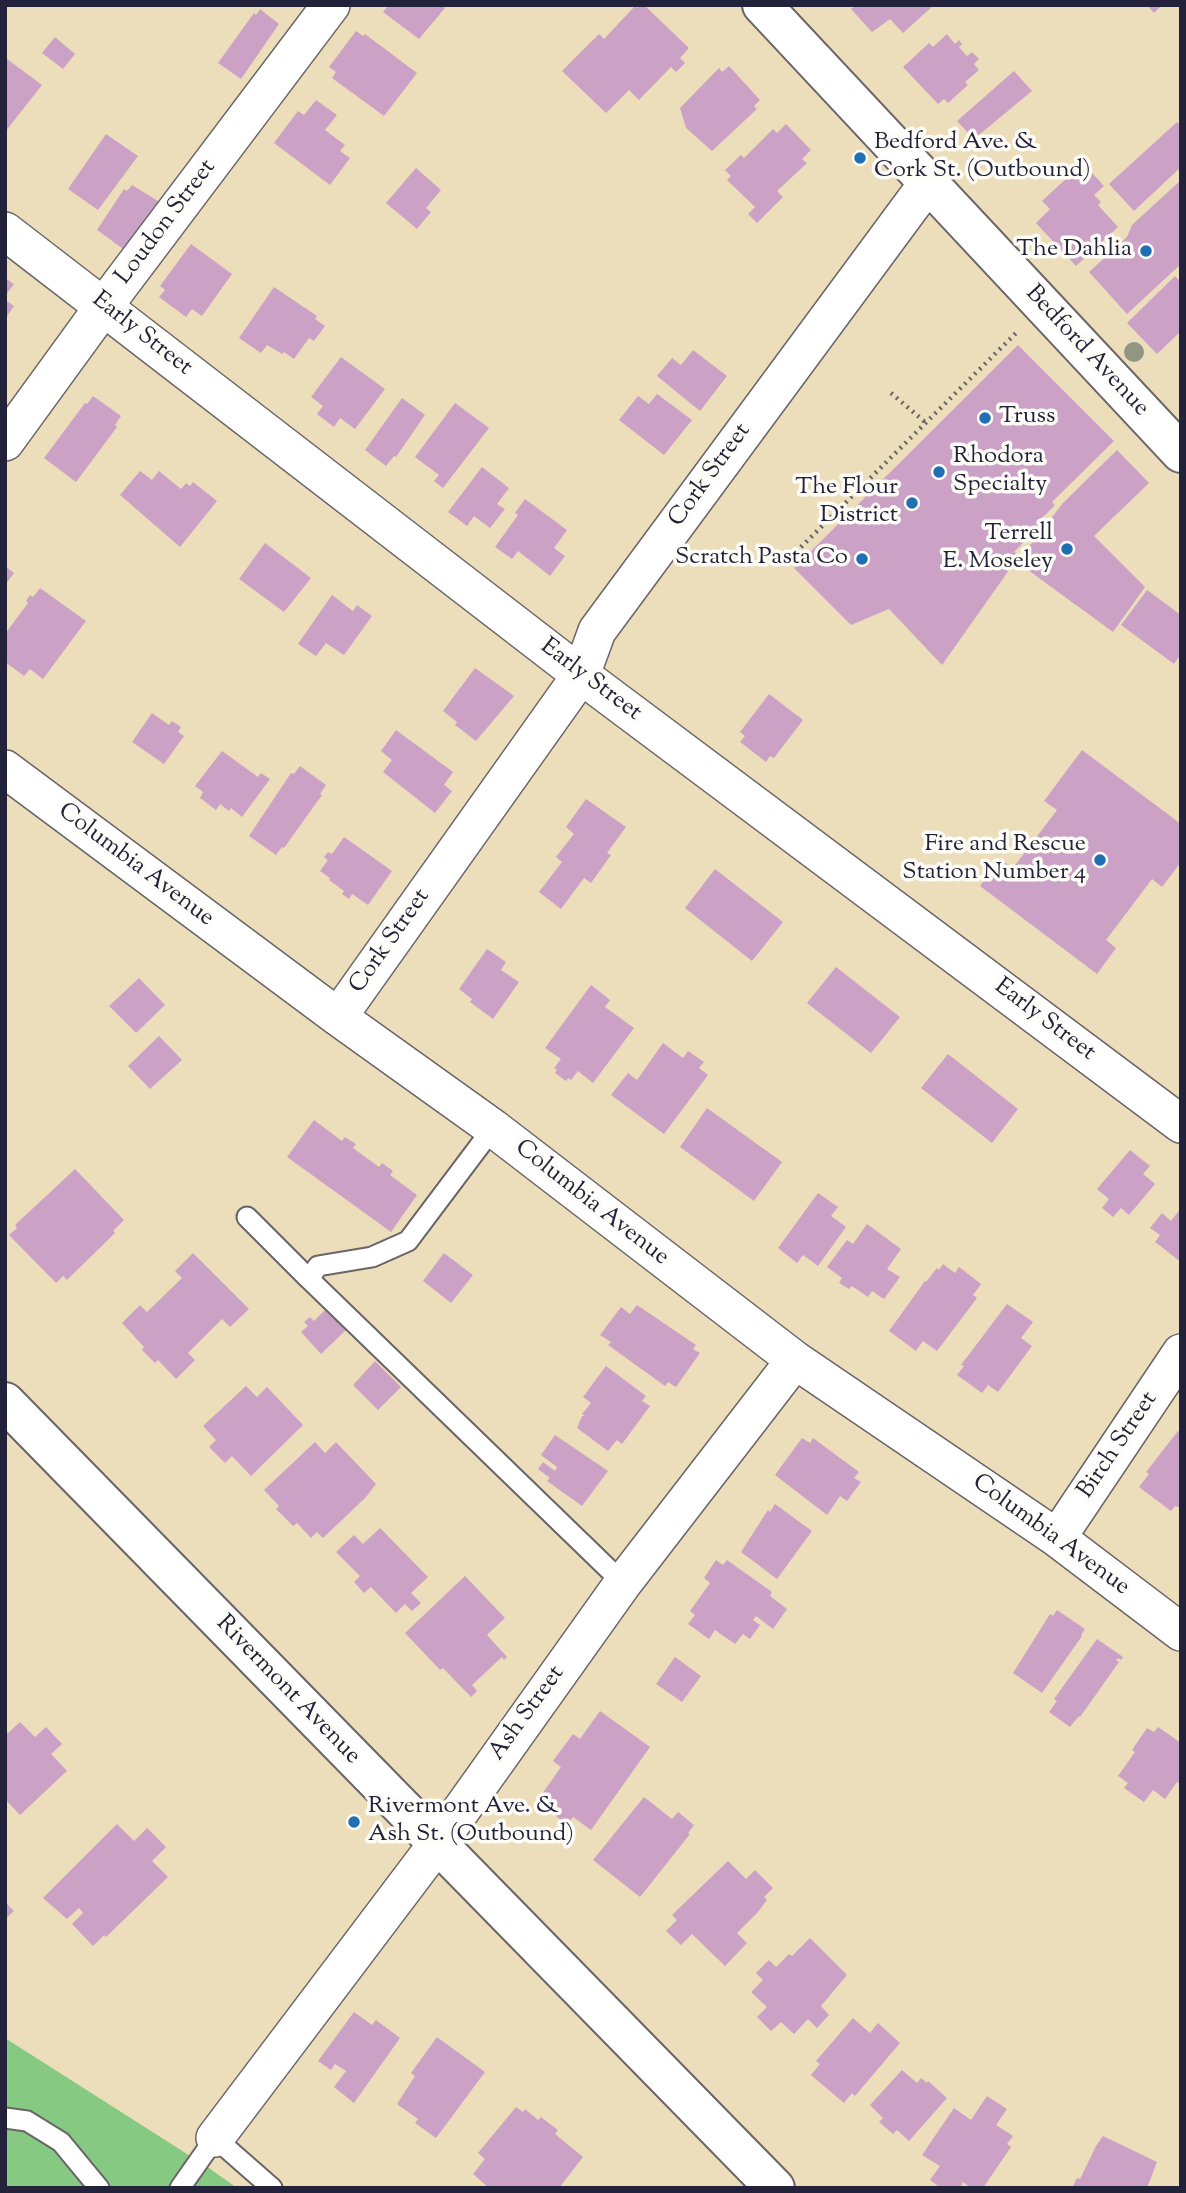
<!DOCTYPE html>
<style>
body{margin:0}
#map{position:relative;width:1186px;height:2193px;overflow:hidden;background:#ecdeba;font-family:"Sorts Mill Goudy",serif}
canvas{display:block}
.frame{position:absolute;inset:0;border:7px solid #22223b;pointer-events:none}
</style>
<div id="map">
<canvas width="1186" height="2193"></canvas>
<div class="frame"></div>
</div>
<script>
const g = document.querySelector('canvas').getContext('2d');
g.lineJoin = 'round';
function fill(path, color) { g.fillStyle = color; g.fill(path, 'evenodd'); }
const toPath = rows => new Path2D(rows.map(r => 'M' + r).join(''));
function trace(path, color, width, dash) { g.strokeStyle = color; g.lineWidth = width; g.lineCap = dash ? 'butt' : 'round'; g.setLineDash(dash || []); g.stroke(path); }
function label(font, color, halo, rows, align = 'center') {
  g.font = font + ' "Sorts Mill Goudy",serif'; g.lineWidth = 7; g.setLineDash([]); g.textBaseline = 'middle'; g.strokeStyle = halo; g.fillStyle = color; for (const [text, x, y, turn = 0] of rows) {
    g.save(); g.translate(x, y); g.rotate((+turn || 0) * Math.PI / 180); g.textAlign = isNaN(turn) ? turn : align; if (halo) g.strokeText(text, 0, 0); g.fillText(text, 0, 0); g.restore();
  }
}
const green = toPath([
 [5,2038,209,2168,237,2188,5,2188]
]);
const building = toPath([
 [389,5,442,5,445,8,419,39,383,12],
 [639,5,644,5,689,48,680,58,685,63,676,72,671,67,639,100,629,90,606,113,562,71,599,34,604,39,635,6,637,8],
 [856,5,934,5,903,33,890,19,872,32,851,9],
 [1147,5,1162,5,1154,13],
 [260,9,279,24,241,79,218,63,254,13,256,15],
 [356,31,363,36,365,34,417,73,384,116,332,78,336,72,329,67],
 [947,34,955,44,959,40,962,44,959,47,967,56,972,52,979,59,974,64,979,70,965,82,968,85,948,103,944,99,938,104,903,67,929,43,933,47],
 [55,37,75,54,63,69,42,53],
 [7,59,42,85,5,132,5,61],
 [729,66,760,100,754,106,757,109,712,151,686,128,680,108,719,68,722,72],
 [1014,71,1032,91,974,139,957,121],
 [316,100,337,115,325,130,345,145,340,151,350,158,330,185,274,143,298,111,304,115],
 [1177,122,1181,126,1181,167,1134,211,1109,184],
 [786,124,811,150,802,159,807,163,777,191,783,197,757,223,748,214,755,207,727,180,731,176,725,170,741,155,744,158,773,129,777,133],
 [106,134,138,156,98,210,68,189],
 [1083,163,1104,186,1094,195,1101,202,1098,205,1118,227,1076,266,1036,223,1050,209,1042,201],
 [416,168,441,190,426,208,431,212,417,229,386,203],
 [1181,180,1181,264,1127,314,1089,272,1127,237,1132,225],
 [132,185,161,203,126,251,97,230,124,189,127,191],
 [191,244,232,274,202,316,192,309,186,317,159,297,165,290,160,286],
 [1175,276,1181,282,1181,331,1157,354,1127,323],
 [5,278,14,284,5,296],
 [274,287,317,316,315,319,325,326,314,341,309,338,294,359,284,352,282,354,267,345,261,353,239,338],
 [5,300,14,306,5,319],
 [1018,345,1114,441,1052,502,1055,505,1037,523,1040,526,1014,552,1019,556,942,665,889,609,851,625,794,568],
 [693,350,727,376,700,411,657,376,672,358,681,365],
 [341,357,385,389,355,429,340,418,334,427,317,414,323,406,311,397],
 [657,394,692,420,664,455,619,420,638,396,649,404],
 [93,396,121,416,115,425,117,427,76,482,44,458,85,403,87,404],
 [402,398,425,415,396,457,394,456,386,466,365,450],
 [455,403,489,428,443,488,434,481,439,475,415,457],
 [1117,450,1149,483,1094,536,1145,587,1113,632,1017,562,1063,503],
 [482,467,509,488,497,504,505,509,490,528,474,516,467,526,448,512],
 [140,471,152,480,159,471,181,489,186,483,190,486,193,482,217,501,180,547,120,495],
 [525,499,567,530,554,548,565,556,550,576,518,551,512,559,495,547,518,515,515,513],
 [265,543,311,578,284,612,239,579],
 [5,566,14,573,5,585],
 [40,588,86,621,43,679,30,669,24,676,5,662,5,634,28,603,26,601,30,595,33,597],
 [1147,590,1181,615,1181,654,1174,664,1121,625],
 [332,595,353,611,357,605,372,616,344,655,326,643,316,656,298,644],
 [475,668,514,696,476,741,455,725,457,722,443,711],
 [769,694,803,720,774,758,770,756,766,762,740,742,745,736,740,732],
 [152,713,169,725,172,721,181,727,178,732,184,736,164,764,132,742],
 [396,730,453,772,444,785,452,791,435,813,383,772,392,760,381,751],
 [1082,750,1181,824,1181,862,1162,887,1152,879,1128,911,1106,940,1116,948,1097,974,980,886,1000,859,1013,868,1057,810,1044,801],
 [222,751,258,777,261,773,270,779,242,817,231,808,229,811,220,804,216,810,200,798,203,792,195,786],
 [300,766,326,785,320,794,322,795,284,848,282,847,276,855,249,836,291,773,294,774],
 [586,799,626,827,607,853,611,855,591,883,584,878,561,909,539,892,562,862,556,857,574,834,566,827],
 [344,837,392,871,368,905,352,894,349,899,342,894,344,891,329,880,330,878,320,871,328,860,324,857,328,852,332,854],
 [715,869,783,922,752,961,685,908],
 [487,949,506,962,501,970,519,982,493,1019,470,1002,472,999,459,989],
 [836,967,900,1017,871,1053,807,1003],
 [139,978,165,1005,136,1033,109,1006],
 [591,985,610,1000,605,1007,634,1028,593,1083,578,1071,571,1080,568,1078,566,1081,555,1073,557,1070,554,1068,561,1059,545,1048],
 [159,1036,182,1060,150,1089,128,1066],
 [663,1043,683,1058,688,1051,704,1062,699,1068,708,1075,664,1134,611,1095,628,1073,637,1080],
 [948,1054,1018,1109,992,1143,921,1088],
 [707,1108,782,1162,754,1201,680,1147],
 [314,1120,342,1141,345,1137,356,1144,353,1148,379,1167,382,1163,393,1171,390,1175,417,1195,391,1232,287,1157],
 [1130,1150,1150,1166,1143,1174,1155,1184,1129,1215,1121,1208,1113,1217,1102,1208,1109,1199,1097,1189],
 [75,1169,124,1220,113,1231,115,1233,67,1280,63,1276,56,1283,9,1235,17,1228,15,1225],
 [818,1193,838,1207,831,1216,846,1227,818,1266,803,1255,797,1263,778,1248],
 [1181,1208,1181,1262,1155,1242,1160,1235,1150,1228,1162,1213,1171,1221],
 [867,1224,901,1249,887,1269,900,1277,884,1299,872,1291,868,1297,852,1286,849,1289,839,1283,842,1278,827,1267,847,1240,853,1244],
 [193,1253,249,1309,230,1327,222,1319,188,1353,195,1360,176,1379,158,1360,155,1363,142,1350,144,1347,122,1323,140,1305,147,1312,182,1278,175,1271],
 [444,1253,473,1275,451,1303,423,1281],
 [943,1264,955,1273,959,1267,981,1284,973,1295,977,1298,937,1351,923,1341,916,1351,889,1331,925,1281,926,1282,937,1268,939,1270],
 [1007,1304,1033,1322,1021,1338,1032,1346,998,1392,988,1385,982,1393,957,1375,964,1366,961,1365],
 [637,1305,696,1345,693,1349,700,1353,676,1387,668,1382,665,1386,608,1345,611,1342,600,1335,621,1307,630,1314],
 [326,1309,346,1330,321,1354,301,1332,308,1326,304,1322,310,1317,314,1321],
 [375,1361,401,1387,378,1410,353,1385],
 [606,1366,646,1396,642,1401,650,1406,622,1444,617,1440,608,1451,577,1428,582,1416,585,1416,582,1414,591,1403,583,1397],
 [246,1386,257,1397,267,1387,303,1425,251,1476,232,1456,225,1463,209,1447,216,1440,203,1426],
 [1178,1431,1181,1433,1181,1508,1175,1506,1171,1511,1139,1487,1149,1474,1146,1472],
 [555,1435,608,1471,582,1506,547,1481,550,1478,538,1469,543,1462,555,1471,557,1467,541,1455],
 [802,1438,810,1443,813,1438,859,1472,854,1478,861,1482,847,1501,840,1496,827,1515,775,1475],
 [315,1442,325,1453,336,1442,376,1484,366,1497,323,1538,317,1532,311,1538,297,1523,293,1526,276,1509,279,1506,264,1490],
 [775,1504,812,1531,777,1579,741,1552,768,1510,770,1512],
 [380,1528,428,1577,411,1593,421,1603,412,1611,405,1604,396,1613,371,1587,364,1593,354,1582,360,1576,336,1552,354,1535,363,1544],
 [716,1560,723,1565,727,1560,772,1592,770,1596,787,1609,773,1629,756,1616,753,1620,760,1625,750,1639,743,1634,735,1644,715,1630,709,1639,688,1624,695,1615,690,1611,710,1583,704,1578],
 [465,1576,505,1618,487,1635,507,1657,504,1660,502,1657,472,1685,477,1691,471,1697,443,1668,440,1670,405,1633],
 [1057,1610,1085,1629,1081,1635,1082,1636,1042,1693,1013,1673,1050,1614,1053,1616],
 [1097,1639,1123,1657,1121,1660,1118,1658,1116,1660,1119,1662,1080,1717,1079,1716,1070,1727,1049,1712,1057,1701,1054,1699],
 [675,1657,701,1676,682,1702,656,1684],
 [600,1711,650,1747,591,1830,573,1817,568,1825,553,1814,558,1806,542,1794,561,1767,553,1761,573,1734,580,1739],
 [20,1722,35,1737,46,1727,62,1744,51,1754,67,1771,20,1815,5,1799,5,1731,8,1733],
 [1158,1727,1181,1743,1181,1781,1179,1783,1177,1782,1165,1799,1153,1790,1144,1802,1124,1788,1128,1783,1118,1776,1135,1752,1132,1750,1147,1728,1154,1732],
 [644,1797,672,1819,678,1812,694,1825,688,1833,690,1834,640,1897,593,1860],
 [117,1824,134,1841,147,1828,166,1847,152,1861,168,1877,106,1937,104,1935,93,1946,72,1924,83,1913,79,1908,67,1919,43,1898],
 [728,1861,746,1879,755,1870,773,1888,764,1897,767,1900,758,1912,737,1933,747,1943,725,1966,692,1934,681,1945,666,1931,677,1920,672,1915],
 [5,1902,14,1911,5,1919],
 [810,1938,847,1975,821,2006,829,2015,817,2028,808,2019,794,2034,781,2022,771,2031,757,2017,767,2007,751,1992,763,1980,756,1973,769,1960,776,1967,789,1954,792,1956],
 [354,2012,372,2025,376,2020,400,2038,354,2103,334,2087,346,2071,335,2064,331,2070,318,2061],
 [853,2018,870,2033,878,2023,900,2043,855,2096,852,2093,844,2103,811,2075,820,2064,816,2061],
 [437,2037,485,2072,436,2138,415,2123,418,2119,397,2104,415,2076,411,2073],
 [902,2070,917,2083,921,2078,927,2083,928,2081,947,2098,909,2141,897,2130,893,2134,879,2122,883,2118,870,2105],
 [987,2096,1007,2109,996,2125,1013,2136,1007,2144,1011,2147,983,2188,971,2188,963,2182,960,2188,941,2188,930,2180,940,2166,922,2155,954,2108,971,2120],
 [516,2107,523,2112,525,2109,538,2120,541,2117,558,2130,555,2134,583,2157,559,2188,489,2188,473,2174,485,2159,478,2153],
 [1103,2136,1157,2162,1147,2188,1072,2188,1077,2178,1080,2179,1096,2146]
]);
const path = toPath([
 [891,393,926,423],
 [791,557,1018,331]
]);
const service = toPath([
 [493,1128,408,1241,372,1257,318,1266,309,1279,623,1583],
 [247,1217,309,1279],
 [5,2118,27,2121,61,2142,99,2188],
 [180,2188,215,2138,272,2188]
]);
const minor = toPath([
 [5,231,581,675,1181,1124],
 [5,442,104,306,331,5],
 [5,769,338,1017,493,1128,795,1360,1057,1538,1181,1632],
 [338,1017,581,675,597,631,928,183],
 [1057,1538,1181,1353],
 [215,2138,437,1844,623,1583,795,1360]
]);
const tertiary = toPath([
 [762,5,1181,453]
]);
const secondary = toPath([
 [5,1402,775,2188]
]);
const trees = [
 [1134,352]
];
const markers = [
 [860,158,7,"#1f6fb2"],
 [1146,251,7,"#1f6fb2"],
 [985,418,7,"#1f6fb2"],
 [939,472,7,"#1f6fb2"],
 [912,503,7,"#1f6fb2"],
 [1067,549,7,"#1f6fb2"],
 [862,559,7,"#1f6fb2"],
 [1100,860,7,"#1f6fb2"],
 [354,1822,7,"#1f6fb2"]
];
const poiNames = [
 ["Bedford Ave. &",874,144,"left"],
 ["Cork St. (Outbound)",874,172,"left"],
 ["The Dahlia",1132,251],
 ["Truss",999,418,"left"],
 ["Rhodora",953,458,"left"],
 ["Specialty",953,486,"left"],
 ["The Flour",898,489],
 ["District",898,517],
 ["Terrell",1053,535],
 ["E. Moseley",1053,563],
 ["Scratch Pasta Co",848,559],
 ["Fire and Rescue",1086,846],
 ["Station Number 4",1086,874],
 ["Rivermont Ave. &",368,1808,"left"],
 ["Ash St. (Outbound)",368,1836,"left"]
];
const streetNames = [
 ["Loudon Street",167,223,-53],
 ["Early Street",141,335,38],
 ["Bedford Avenue",1086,352,47],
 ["Cork Street",711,476,-54],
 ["Early Street",590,681,37],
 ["Columbia Avenue",135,866,37],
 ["Cork Street",391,942,-55],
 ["Early Street",1044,1021,37],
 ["Columbia Avenue",591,1204,38],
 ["Birch Street",1119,1446,-56],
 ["Columbia Avenue",1050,1536,36],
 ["Rivermont Avenue",287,1691,46],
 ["Ash Street",528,1714,-54]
];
fill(green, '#85c983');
fill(building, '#cba2c5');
trace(service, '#696467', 23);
trace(minor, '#696467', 40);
trace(tertiary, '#696467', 42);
trace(secondary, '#696467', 42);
trace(path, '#696467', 4.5, [2, 5]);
trace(service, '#fff', 19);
trace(minor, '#fff', 37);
trace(tertiary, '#fff', 38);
trace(secondary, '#fff', 38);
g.fillStyle = '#909682';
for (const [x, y] of trees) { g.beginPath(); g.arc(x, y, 10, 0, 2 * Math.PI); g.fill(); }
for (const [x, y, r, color] of markers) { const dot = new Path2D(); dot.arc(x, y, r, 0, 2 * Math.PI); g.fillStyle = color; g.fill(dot); trace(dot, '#fdfcf7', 2.5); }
label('24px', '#22223b', '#fdfcf7', poiNames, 'right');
label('24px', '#22223b', '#fdfcf7', streetNames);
</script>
